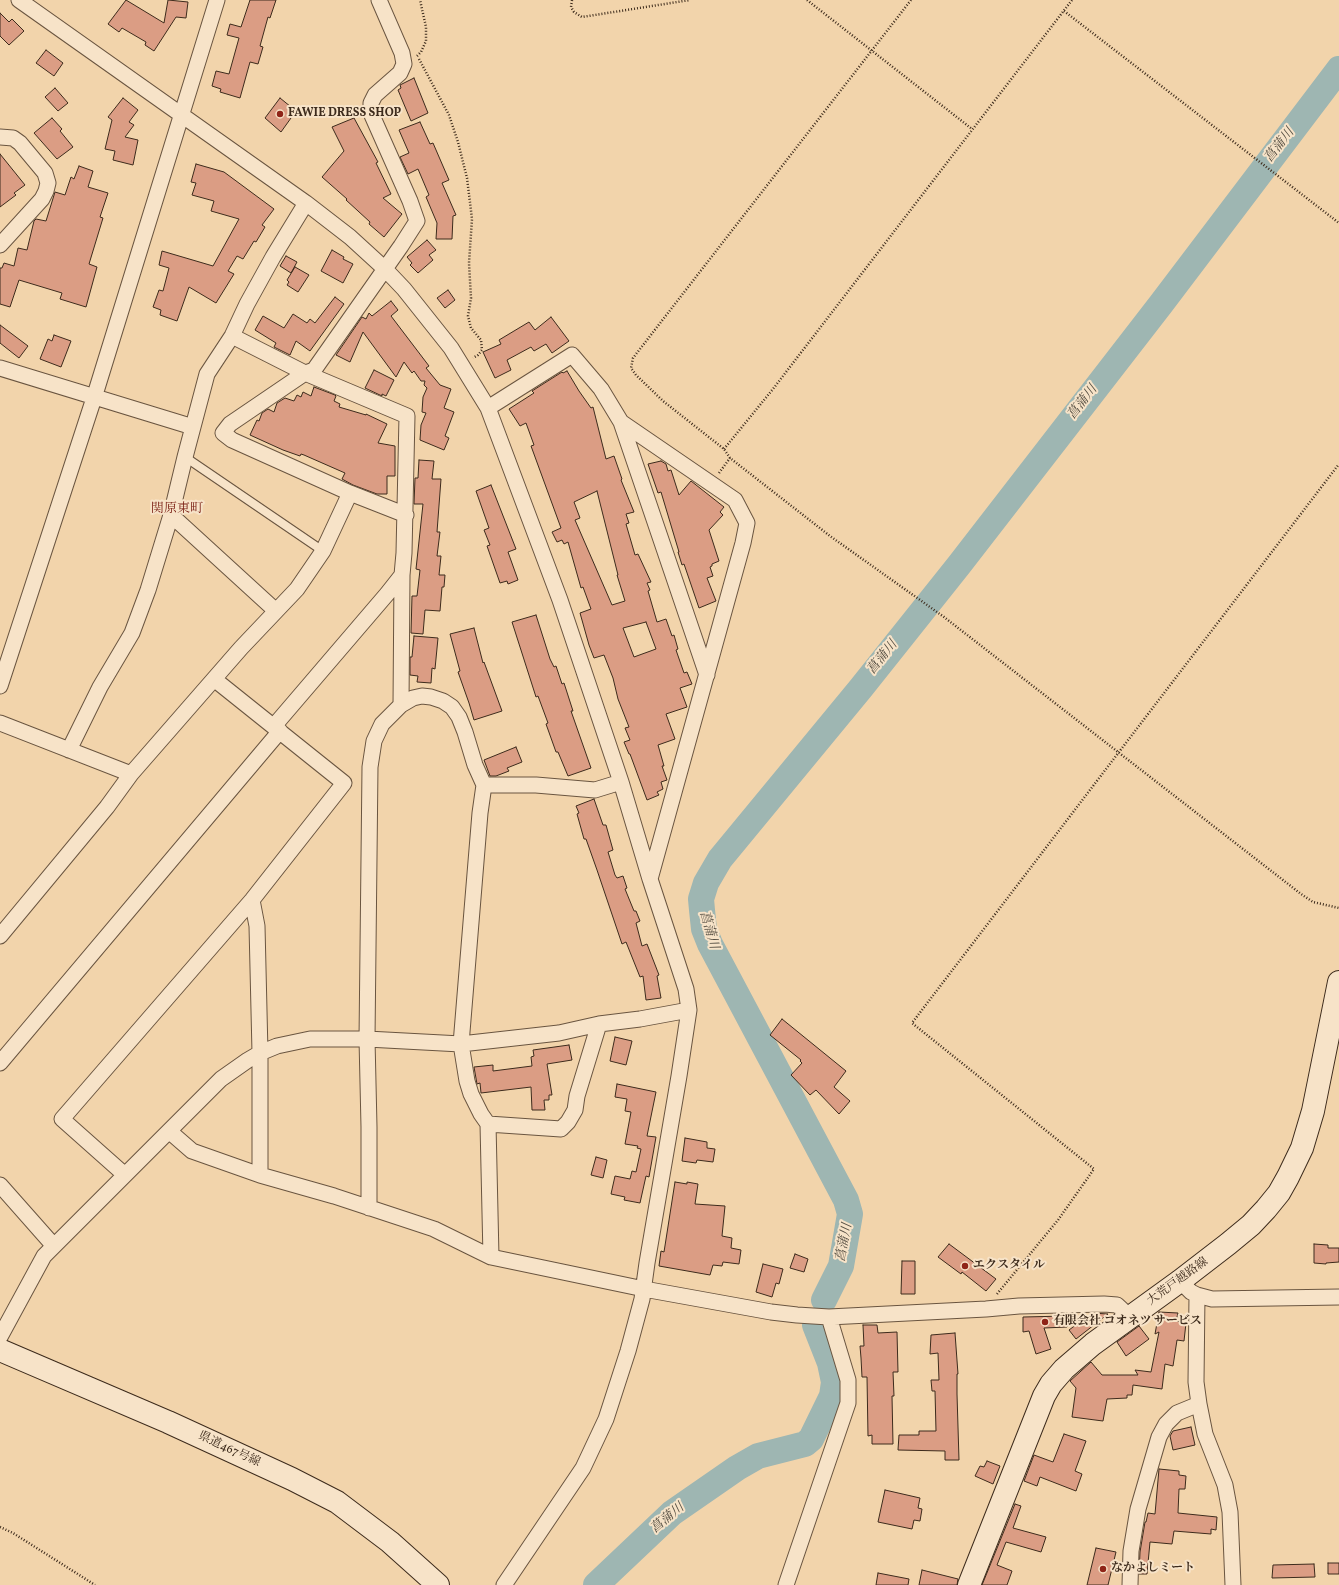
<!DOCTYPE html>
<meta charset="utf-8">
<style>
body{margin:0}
canvas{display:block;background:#f2d4ab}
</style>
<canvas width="1339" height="1585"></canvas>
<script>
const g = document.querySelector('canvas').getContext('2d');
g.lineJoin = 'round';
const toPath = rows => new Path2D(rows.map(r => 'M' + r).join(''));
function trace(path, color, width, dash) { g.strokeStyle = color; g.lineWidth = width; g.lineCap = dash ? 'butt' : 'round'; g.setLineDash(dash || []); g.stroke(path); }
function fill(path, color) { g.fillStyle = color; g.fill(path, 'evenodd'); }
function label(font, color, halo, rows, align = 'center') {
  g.font = font + ' Vollkorn,"Noto Serif JP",serif'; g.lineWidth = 4; g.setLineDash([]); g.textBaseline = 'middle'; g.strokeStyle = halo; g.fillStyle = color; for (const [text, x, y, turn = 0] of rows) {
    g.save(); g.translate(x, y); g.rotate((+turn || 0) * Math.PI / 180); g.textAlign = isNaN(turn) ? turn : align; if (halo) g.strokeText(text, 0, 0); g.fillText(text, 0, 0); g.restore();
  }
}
const river = toPath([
 [824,1300,841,1266,850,1214,846,1200,710,944,704,929,702,910,701,899,706,883,720,859,861,688,959,565,1161,304,1339,69],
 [596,1585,672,1513,737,1468,758,1456,805,1444,811,1439,832,1396,834,1382,830,1363,815,1325]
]);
const building = toPath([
 [126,0,164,23,168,0,188,2,186,18,176,17,154,51,145,45,146,42,122,28,119,32,108,24,126,0],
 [250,0,276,0,270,18,268,17,260,46,263,47,258,64,250,62,240,98,220,92,221,89,212,86,216,71,229,74,239,38,227,35,230,24,241,27,250,0],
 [0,13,9,22,12,19,24,31,9,45,0,36,0,13],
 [46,50,63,63,54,76,36,63,46,50],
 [414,78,428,113,411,121,398,90,401,88,400,85,414,78],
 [55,88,68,103,58,111,45,97,55,88],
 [123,98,138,110,129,122,134,125,125,137,138,140,133,165,113,160,115,151,105,149,112,120,108,117,123,98],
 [280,98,296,111,281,132,265,118,280,98],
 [52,118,62,129,60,131,73,147,57,159,34,133,52,118],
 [354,118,378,162,376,163,391,194,383,198,402,214,384,237,369,224,370,222,346,200,347,199,322,177,344,151,332,127,354,118],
 [420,122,430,144,433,143,449,180,442,183,456,215,453,216,452,239,436,239,437,223,426,197,429,195,418,169,408,174,400,157,409,153,399,130,420,122],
 [0,154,25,185,14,193,16,195,0,207,0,154],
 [196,164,224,172,274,209,262,225,265,227,256,242,254,241,243,259,237,256,228,271,234,274,216,303,189,287,177,321,160,315,161,310,153,307,159,290,163,291,169,268,159,265,162,251,213,266,239,219,211,211,214,201,192,195,196,183,191,182,196,164],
 [79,166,93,171,88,187,108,193,100,217,103,218,89,264,97,267,86,307,60,299,62,293,19,280,10,307,0,304,0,268,2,268,4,263,14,266,18,248,27,250,34,221,36,219,46,221,55,192,65,195,71,177,74,179,79,166],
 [427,240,436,250,429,255,433,260,418,273,410,265,412,263,407,257,427,240],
 [332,250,344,257,343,259,353,264,343,283,321,271,332,250],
 [286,256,297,262,291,273,280,266,286,256],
 [295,267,309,275,298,292,287,285,289,282,287,280,295,267],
 [448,290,455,300,445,308,437,298,448,290],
 [335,297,344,304,310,351,296,341,290,355,274,347,276,343,255,330,263,316,284,328,293,314,307,323,310,319,315,323,335,297],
 [391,301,398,310,391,316,429,366,426,368,440,385,451,389,444,408,454,412,445,436,449,438,444,450,420,440,421,425,426,413,422,412,423,397,427,388,424,385,425,381,421,381,414,371,412,373,404,362,396,377,363,332,350,362,336,355,362,317,366,319,369,313,372,316,391,301],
 [551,317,569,341,552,353,546,344,534,351,531,347,507,360,511,370,495,378,483,352,501,344,499,340,529,322,535,330,551,317],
 [0,325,28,346,19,358,0,343,0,325],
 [54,335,71,341,61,367,40,359,48,339,52,341,54,335],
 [374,370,394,380,386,396,382,394,382,396,365,388,374,370],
 [567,371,579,391,591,408,593,407,606,459,614,456,622,479,621,480,634,512,626,514,629,523,626,524,635,555,638,554,651,582,647,583,650,590,648,591,657,622,666,619,672,636,674,635,678,649,676,650,684,673,687,672,692,684,680,688,687,707,666,714,675,739,658,745,664,766,662,766,667,780,661,782,663,789,657,792,659,795,647,800,630,754,629,754,624,742,630,740,625,728,629,727,618,699,613,678,604,655,594,658,589,645,580,613,591,609,583,587,581,588,568,542,564,544,562,540,557,542,552,532,561,528,531,446,534,445,526,423,520,426,509,409,534,393,532,391,562,372,563,373,567,371],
 [597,491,618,575,617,575,625,601,612,605,575,520,580,518,574,502,597,491],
 [646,622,656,649,634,657,623,628,646,622],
 [314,387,335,395,336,396,334,401,340,404,339,407,366,415,366,414,387,424,378,443,395,446,395,476,387,476,387,494,377,494,353,485,342,479,345,473,304,455,301,454,300,456,283,450,250,435,257,420,259,421,262,413,268,409,274,412,277,403,285,398,294,401,297,395,301,397,303,392,311,396,314,387],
 [419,460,434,461,432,479,441,479,437,532,440,532,437,556,441,556,439,575,445,575,444,587,442,587,440,611,425,610,423,634,411,633,412,596,417,596,420,570,416,569,423,504,414,504,415,478,418,478,419,460],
 [661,461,666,464,668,471,671,470,679,495,691,481,724,507,720,512,723,515,709,530,719,561,712,564,712,566,710,567,713,576,707,578,716,601,699,608,684,564,682,565,678,552,679,552,661,492,658,493,648,464,661,461],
 [491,485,516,549,508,552,518,580,508,584,507,581,500,583,487,546,490,545,484,530,489,528,476,491,491,485],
 [536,615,550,659,554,667,556,666,562,684,564,683,573,711,571,711,591,768,568,776,558,752,556,752,546,724,548,723,538,696,536,697,512,622,536,615],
 [474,628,483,663,484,662,502,711,474,720,469,703,458,672,460,671,450,634,474,628],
 [414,636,438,638,435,669,432,668,431,683,417,682,418,676,410,675,410,657,412,657,414,636],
 [516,747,522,762,507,768,509,771,496,776,490,776,484,760,516,747],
 [594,799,603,825,606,825,613,850,608,852,615,875,617,878,623,876,627,888,625,889,634,911,636,911,640,921,636,923,642,946,647,944,659,975,657,976,661,998,646,1000,643,976,640,977,626,942,622,944,597,870,586,839,584,839,577,814,579,813,576,806,594,799],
 [782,1019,846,1071,834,1087,850,1101,839,1114,816,1090,810,1095,791,1075,802,1063,800,1061,801,1060,770,1035,782,1019],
 [615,1037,632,1041,626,1065,610,1061,615,1037],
 [569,1045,572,1060,547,1064,552,1095,549,1095,549,1100,544,1100,545,1110,532,1110,531,1087,481,1093,480,1083,477,1084,474,1067,493,1065,493,1071,532,1066,531,1057,534,1056,533,1050,569,1045],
 [617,1084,656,1092,647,1136,656,1137,649,1177,646,1176,640,1203,624,1200,625,1197,611,1194,615,1176,630,1179,632,1171,636,1172,641,1149,637,1148,638,1146,625,1144,631,1112,625,1111,627,1099,615,1097,617,1084],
 [685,1138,707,1142,707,1148,715,1149,713,1162,697,1160,696,1163,682,1161,685,1138],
 [596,1157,607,1160,603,1178,591,1175,596,1157],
 [675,1182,687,1184,687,1182,698,1184,695,1204,725,1206,722,1236,732,1238,731,1248,741,1250,739,1264,723,1262,722,1266,713,1265,710,1275,659,1266,661,1251,664,1252,675,1182],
 [949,1244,996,1279,986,1291,962,1272,961,1274,938,1257,949,1244],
 [1314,1244,1328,1245,1328,1248,1339,1248,1339,1262,1326,1263,1326,1264,1314,1263,1314,1244],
 [795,1254,808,1259,804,1272,790,1268,795,1254],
 [902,1261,915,1261,915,1294,901,1294,902,1261],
 [763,1264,783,1269,779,1284,776,1283,772,1297,756,1292,763,1264],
 [1159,1312,1178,1313,1176,1321,1186,1323,1184,1341,1177,1340,1173,1366,1165,1364,1162,1389,1133,1385,1132,1395,1127,1395,1127,1398,1107,1399,1103,1421,1072,1417,1076,1388,1070,1381,1091,1362,1102,1375,1138,1375,1135,1370,1151,1372,1159,1332,1155,1334,1159,1312],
 [1092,1313,1108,1314,1076,1339,1069,1330,1092,1313],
 [1067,1316,1067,1327,1044,1328,1051,1349,1036,1354,1029,1331,1023,1332,1023,1317,1067,1316],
 [863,1325,877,1325,878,1333,897,1332,898,1372,893,1372,894,1396,892,1396,893,1444,872,1444,872,1435,868,1436,867,1377,862,1377,861,1358,860,1346,864,1346,863,1325],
 [1139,1326,1149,1339,1126,1356,1117,1342,1139,1326],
 [955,1333,958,1374,957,1374,957,1394,959,1460,945,1460,945,1451,898,1450,899,1435,919,1435,919,1431,936,1431,935,1391,932,1391,931,1380,939,1380,938,1353,930,1354,931,1335,955,1333],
 [1191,1427,1195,1445,1173,1450,1170,1436,1173,1431,1191,1427],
 [1064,1434,1086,1441,1075,1471,1082,1474,1076,1491,1040,1477,1037,1486,1024,1481,1034,1455,1053,1462,1064,1434],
 [987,1461,1000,1466,993,1484,975,1476,980,1466,984,1467,987,1461],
 [1159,1469,1179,1471,1179,1475,1186,1476,1185,1489,1179,1489,1178,1513,1217,1517,1216,1530,1211,1529,1211,1534,1174,1531,1172,1544,1150,1542,1147,1574,1139,1574,1140,1552,1145,1522,1146,1522,1148,1513,1155,1514,1159,1469],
 [885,1490,920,1498,918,1508,922,1509,920,1521,914,1520,912,1529,878,1522,885,1490],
 [1015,1504,1021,1506,1013,1528,1046,1537,1041,1552,1006,1542,997,1565,1012,1571,1007,1585,982,1585,1015,1504],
 [1096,1548,1116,1552,1108,1585,1087,1585,1096,1548],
 [1328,1563,1339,1563,1339,1574,1328,1574,1328,1563],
 [1314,1564,1315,1577,1272,1578,1273,1565,1314,1564],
 [922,1570,958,1579,957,1585,919,1585,922,1570],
 [878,1573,909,1579,908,1585,876,1585,878,1573]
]);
const path = toPath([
 [572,0,571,7,574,12,582,17,690,0],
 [807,0,972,129],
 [911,0,633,358,631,368,636,375,663,401,724,449,730,458,830,536,944,617,1301,894,1313,902,1339,908],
 [1064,11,1339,223],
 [417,56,421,52,426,41,426,27,420,0],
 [419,59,449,115,458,142,467,178,472,219,469,263,471,298,468,316,471,328,481,340,482,350,478,355,473,358],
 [724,449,773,389,1072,0],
 [719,473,730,458],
 [997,1294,1058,1220,1094,1169,912,1023,1339,464],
 [0,1527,13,1533,95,1585]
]);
const service = toPath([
 [185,457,323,551]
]);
const minor = toPath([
 [19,0,306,203,350,237,385,269,404,289,451,348,488,408,560,600,621,782,650,879,686,989,689,1010,679,1076,647,1263,642,1299,628,1351,606,1419,583,1468,504,1585],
 [379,0,402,53,404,64,400,73,375,95,371,103,371,113,410,201,417,221,401,246,314,370,305,373,230,424,223,433,232,440,350,493,406,515],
 [0,137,13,138,20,143,45,173,48,183,46,191,42,199,0,245],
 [232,336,305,373,407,416,404,553,402,575,387,594,274,726],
 [0,368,193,427],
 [488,408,572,355,601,389,621,422,707,675],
 [621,422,735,500,747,523,743,543,650,879],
 [171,515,276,611],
 [0,686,94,398,217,0],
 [401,705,402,575],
 [0,723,131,774,241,648,297,589,323,551,350,493],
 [69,750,100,687,132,633,148,590,171,515,185,457,207,374,232,336,247,304,273,257,306,203],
 [484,785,536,785,595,790,621,782],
 [252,900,257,926,260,1053,260,1175],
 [0,936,107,807,131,774],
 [0,1063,280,731],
 [488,1124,561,1129,568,1122,575,1110,577,1096,599,1024],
 [169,1131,192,1151,260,1175,334,1196,434,1229,491,1257,644,1289,771,1312,797,1315,829,1317,986,1309,1019,1306,1104,1304,1117,1305,1130,1317],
 [125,1175,62,1119,252,900,344,783,214,679],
 [0,1185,54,1246],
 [369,1208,369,1127,367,1039,370,767,374,741,382,724,401,705,413,698,422,696,431,697,443,701,452,707,459,717,465,732,475,765,484,785,480,813,461,1044,467,1081,471,1094,481,1114,488,1124,491,1257],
 [1180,1281,1191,1292,1197,1295,1212,1299,1339,1297],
 [1197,1295,1196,1382,1199,1404,1205,1434,1225,1485,1230,1512,1233,1585],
 [0,1337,44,1256,221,1079,248,1060,260,1053,277,1046,310,1039,367,1039,461,1044,559,1033,599,1024,640,1019,689,1010],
 [786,1585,848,1403,848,1380,829,1317],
 [1130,1585,1131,1551,1138,1509,1159,1437,1166,1424,1177,1413,1199,1404]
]);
const secondary = toPath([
 [0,1350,168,1422,292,1479,337,1502,390,1542,438,1585],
 [969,1585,1044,1396,1051,1384,1064,1369,1093,1344,1180,1281,1228,1244,1251,1225,1266,1209,1279,1193,1288,1177,1302,1148,1313,1111,1339,982]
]);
const markers = [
 [280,114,4,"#8f2418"],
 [965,1266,4,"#8f2418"],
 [1045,1322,4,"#8f2418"],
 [1103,1569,4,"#8f2418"]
];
const poiNames = [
 ["FAWIE DRESS SHOP",288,114],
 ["エクスタイル",973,1266],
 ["有限会社 コオネツ サービス",1053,1322],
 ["なかよしミート",1111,1569]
];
const streetNames = [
 ["大荒戸越路線",1178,1282,-36],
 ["県道467号線",229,1450,25]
];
const waterNames = [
 ["菖蒲川",1280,146,-52],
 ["菖蒲川",1083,403,-52],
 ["菖蒲川",883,658,-51],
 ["菖蒲川",708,930,74],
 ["菖蒲川",845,1243,-79],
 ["菖蒲川",668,1519,-40]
];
const neighbourhoodNames = [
 ["関原東町",177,510]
];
trace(river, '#9eb6b2', 26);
fill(building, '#db9d84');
trace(building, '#3d2b1c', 1);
trace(service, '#6a5540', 10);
trace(minor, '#6a5540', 17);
trace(secondary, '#3d2b1c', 24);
trace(path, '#3d2b1c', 2.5, [1, 2]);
trace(service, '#f7e3c8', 8);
trace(minor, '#f7e3c8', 15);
trace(secondary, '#f7e3c8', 22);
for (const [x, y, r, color] of markers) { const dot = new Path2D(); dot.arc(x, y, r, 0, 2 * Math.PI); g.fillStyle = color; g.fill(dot); trace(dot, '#f7e3c8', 1.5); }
label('bold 12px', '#3d2b1c', '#f7e3c8', poiNames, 'left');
label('12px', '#3d2b1c', '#f7e3c8', streetNames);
label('italic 13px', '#554e42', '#f7e3c8', waterNames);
label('13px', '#7a1f14', '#f7e3c8', neighbourhoodNames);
</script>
